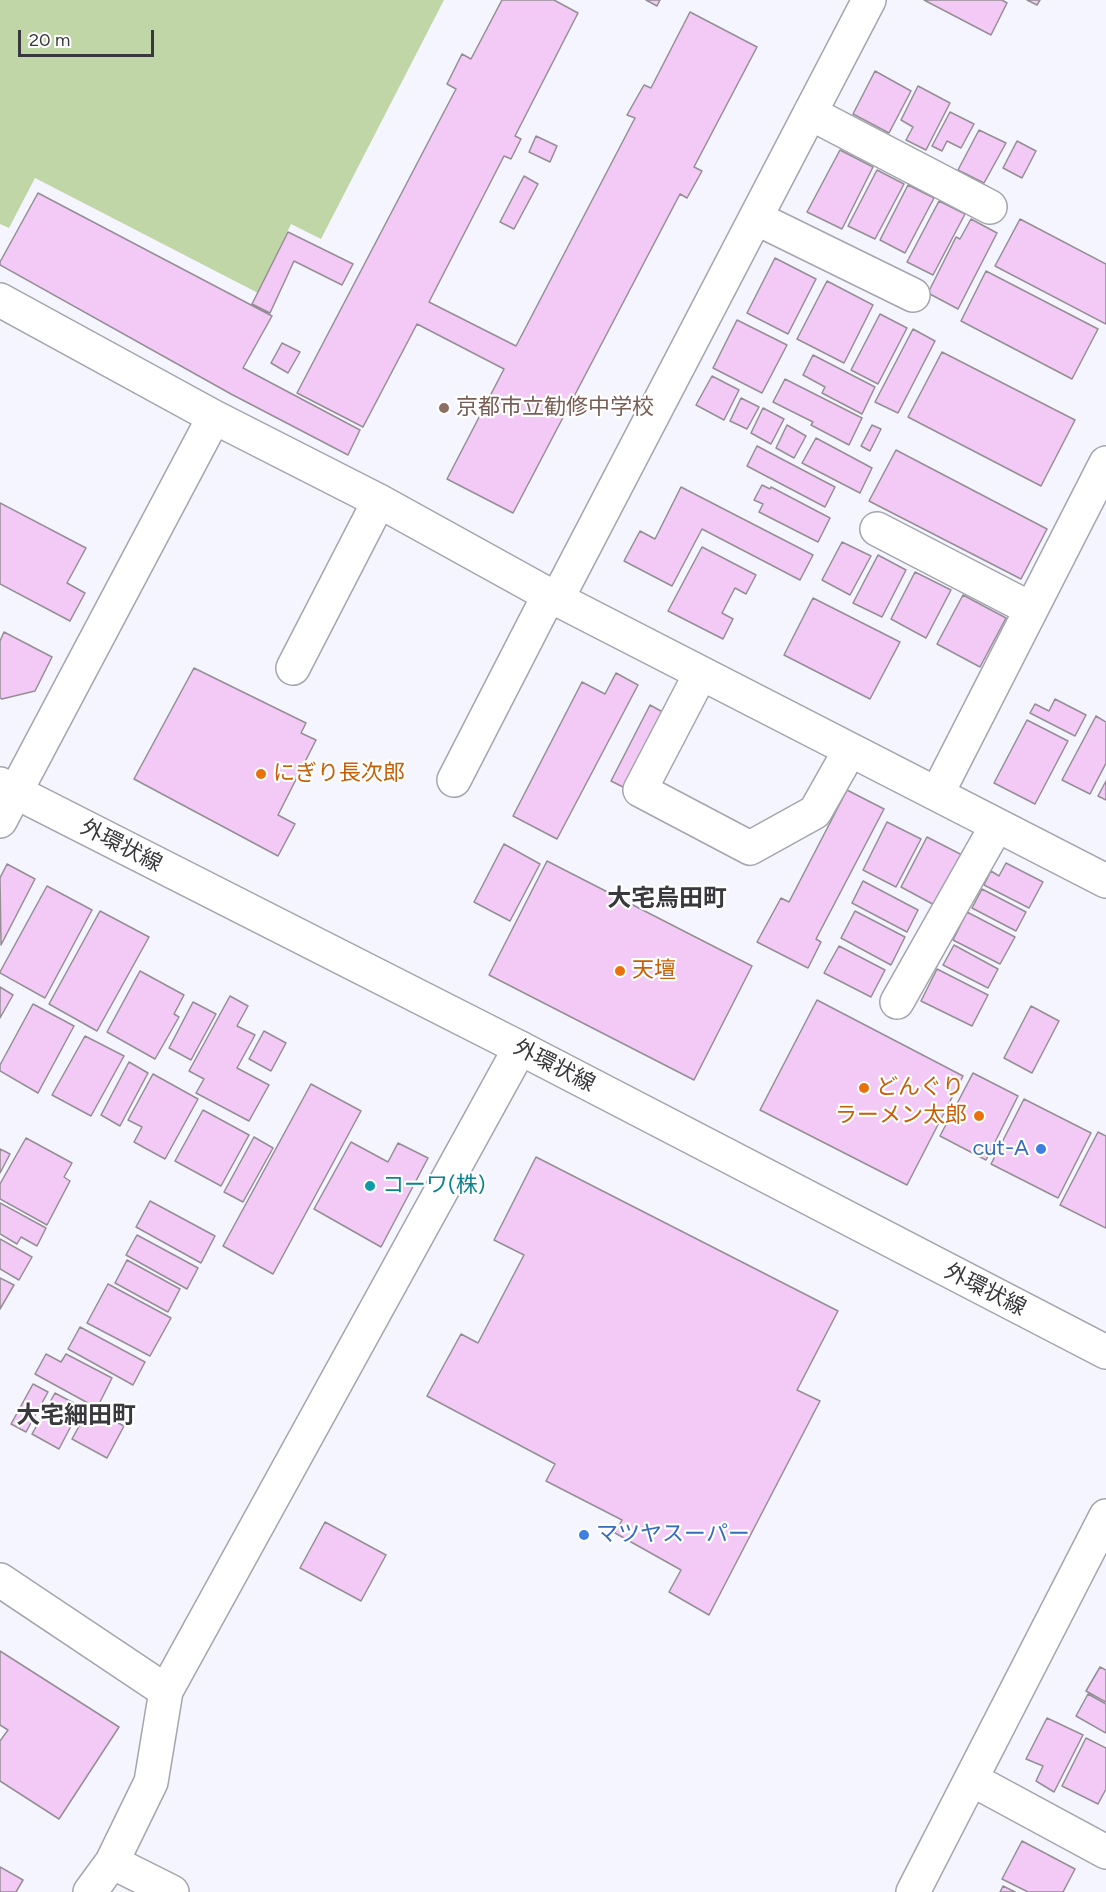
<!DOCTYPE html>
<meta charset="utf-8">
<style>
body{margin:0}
#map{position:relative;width:1106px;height:1892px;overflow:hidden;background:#f5f5ff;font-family:Figtree,sans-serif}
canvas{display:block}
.scale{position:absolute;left:18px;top:30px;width:136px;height:27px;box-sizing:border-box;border:3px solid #39393d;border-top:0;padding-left:8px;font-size:18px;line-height:21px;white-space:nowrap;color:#39393d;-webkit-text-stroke:4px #fff;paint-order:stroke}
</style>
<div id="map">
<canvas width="1106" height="1892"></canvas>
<div class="scale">20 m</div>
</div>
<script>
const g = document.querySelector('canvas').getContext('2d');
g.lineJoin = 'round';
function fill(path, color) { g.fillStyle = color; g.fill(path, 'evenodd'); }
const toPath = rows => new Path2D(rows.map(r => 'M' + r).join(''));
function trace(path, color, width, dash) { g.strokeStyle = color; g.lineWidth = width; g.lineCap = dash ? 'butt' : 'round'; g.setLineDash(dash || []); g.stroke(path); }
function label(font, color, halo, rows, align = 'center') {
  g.font = font + ' Figtree,"Noto Sans JP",sans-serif'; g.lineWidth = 4.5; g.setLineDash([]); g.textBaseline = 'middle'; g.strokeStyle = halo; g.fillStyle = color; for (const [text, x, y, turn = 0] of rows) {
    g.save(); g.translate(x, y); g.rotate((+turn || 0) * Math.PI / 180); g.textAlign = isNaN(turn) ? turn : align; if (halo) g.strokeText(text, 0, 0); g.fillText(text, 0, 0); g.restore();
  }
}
const green = toPath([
 [0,0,444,0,321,239,291,224,258,293,35,178,9,228,0,224]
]);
const building = toPath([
 [502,0,554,0,578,13,515,136,521,139,511,159,504,156,429,302,516,346,635,118,627,115,644,85,651,88,690,12,757,47,694,167,702,171,687,198,680,194,513,513,447,479,504,369,417,324,363,427,297,393,456,89,447,84,462,54,471,59,502,0],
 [646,0,660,0,657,6,646,0],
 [924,0,1002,0,1007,3,991,35,924,0],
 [1027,0,1040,0,1037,5,1027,0],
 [875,71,911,91,889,133,853,114,875,71],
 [918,86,950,103,926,150,906,140,913,127,901,120,918,86],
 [950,112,974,124,961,148,947,141,942,151,932,146,950,112],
 [979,130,1006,143,984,183,958,170,979,130],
 [536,136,557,146,550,162,529,152,536,136],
 [1017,141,1036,151,1022,178,1003,168,1017,141],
 [840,150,873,167,842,229,807,212,840,150],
 [877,170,904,184,875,239,848,226,877,170],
 [524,176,538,184,514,229,500,222,524,176],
 [908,185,934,198,905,253,880,240,908,185],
 [38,193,272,316,243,368,360,430,348,455,231,394,0,265,0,262,38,193],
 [939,201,965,214,933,275,907,262,939,201],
 [971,219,997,233,958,309,928,293,956,237,960,239,971,219],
 [1020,219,1106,264,1106,324,995,266,1020,219],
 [288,232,353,264,342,285,294,261,270,313,252,304,288,232],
 [775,258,816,279,788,334,747,313,775,258],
 [986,271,1098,329,1072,379,961,321,986,271],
 [827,281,873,305,844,363,797,339,827,281],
 [880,314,907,328,878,384,851,370,880,314],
 [737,320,787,345,762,393,713,368,737,320],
 [913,329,935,341,898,413,875,402,913,329],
 [282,343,300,352,288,373,271,363,282,343],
 [942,352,1075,420,1041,486,908,417,942,352],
 [813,355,875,387,862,414,822,393,825,387,803,375,813,355],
 [712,376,739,390,724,420,696,405,712,376],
 [785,379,862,418,849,445,811,425,813,422,773,402,785,379],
 [741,398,759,407,747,429,730,421,741,398],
 [763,408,784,419,771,444,751,433,763,408],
 [787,425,806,436,794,458,776,448,787,425],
 [872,425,881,429,870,451,861,446,872,425],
 [816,438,872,468,860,493,802,463,816,438],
 [757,446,835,487,825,507,747,466,757,446],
 [896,450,1047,529,1021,579,869,501,896,450],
 [762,485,770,489,771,487,830,518,818,542,759,512,763,504,754,500,762,485],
 [681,487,813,555,800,580,702,529,672,586,624,561,640,531,655,539,681,487],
 [0,503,86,548,67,583,85,593,70,621,0,584,0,503],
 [842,542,871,556,850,595,822,580,842,542],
 [702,547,756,575,746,594,735,588,722,613,733,619,723,639,668,611,702,547],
 [878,555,906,570,882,617,853,603,878,555],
 [915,572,951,590,926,638,891,619,915,572],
 [963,595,1006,618,980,667,937,644,963,595],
 [813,598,900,642,870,699,784,655,813,598],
 [4,632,52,657,35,691,2,699,0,698,0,641,4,632],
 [194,668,306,723,301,733,316,740,278,815,295,824,278,856,134,779,194,668],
 [616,673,638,685,557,839,513,816,582,682,605,694,616,673],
 [1055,699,1086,715,1075,736,1030,713,1035,704,1049,711,1055,699],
 [650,705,670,716,631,791,611,781,650,705],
 [1096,716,1106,722,1106,763,1090,794,1062,780,1096,716],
 [1027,720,1068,741,1035,804,994,783,1027,720],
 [1106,781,1106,800,1098,796,1106,781],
 [847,790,884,809,816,939,821,942,808,968,757,942,781,898,789,902,847,790],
 [887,822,921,839,896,887,863,870,887,822],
 [927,837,966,857,940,908,901,887,927,837],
 [504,844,540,864,510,921,474,902,504,844],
 [547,861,752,966,694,1080,489,975,547,861],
 [1006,863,1043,882,1029,908,984,885,991,871,999,876,1006,863],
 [7,864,35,879,1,945,0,878,7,864],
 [863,881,918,910,907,932,852,903,863,881],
 [47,886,92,910,45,998,0,973,0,972,47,886],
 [982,889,1026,912,1016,931,972,908,982,889],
 [100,911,149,937,97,1031,49,1004,100,911],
 [855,911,905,937,891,965,841,938,855,911],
 [967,912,1015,937,1000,964,953,940,967,912],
 [954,945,998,969,988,988,943,965,954,945],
 [839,946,885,970,871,997,824,973,839,946],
 [937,969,988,995,972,1026,921,1001,937,969],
 [140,971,184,995,174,1014,179,1017,155,1059,107,1032,140,971],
 [0,987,13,995,0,1018,0,987],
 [230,996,248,1006,237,1026,255,1035,237,1068,269,1085,249,1121,196,1093,204,1079,189,1071,230,996],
 [817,1000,963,1076,907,1185,760,1110,817,1000],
 [193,1002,216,1014,191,1060,169,1048,193,1002],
 [33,1004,74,1026,38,1093,0,1071,0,1065,33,1004],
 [1031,1006,1059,1021,1032,1073,1004,1058,1031,1006],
 [264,1031,286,1043,271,1071,249,1059,264,1031],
 [85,1036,124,1056,91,1116,52,1095,85,1036],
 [129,1062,148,1073,120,1126,101,1115,129,1062],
 [973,1073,1018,1096,986,1160,940,1136,973,1073],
 [153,1074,198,1099,165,1159,134,1142,142,1127,128,1120,153,1074],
 [311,1084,361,1111,273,1274,223,1246,311,1084],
 [1024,1099,1091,1133,1058,1198,991,1164,1024,1099],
 [203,1110,249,1135,221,1186,175,1161,203,1110],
 [1098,1132,1106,1136,1106,1228,1060,1205,1098,1132],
 [254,1137,273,1148,243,1202,224,1192,254,1137],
 [26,1138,72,1163,64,1177,70,1181,47,1225,0,1199,0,1184,26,1138],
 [351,1142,388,1162,398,1143,428,1158,381,1247,314,1209,351,1142],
 [0,1149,10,1154,0,1173,0,1149],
 [536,1157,838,1311,797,1390,820,1401,709,1615,669,1592,681,1570,615,1533,622,1520,546,1481,555,1464,427,1396,461,1334,478,1343,524,1255,494,1240,536,1157],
 [150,1201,215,1236,201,1263,136,1227,150,1201],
 [0,1203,46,1228,37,1246,21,1237,17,1244,0,1234,0,1203],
 [137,1235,198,1268,187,1289,126,1255,137,1235],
 [0,1239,32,1257,19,1280,0,1269,0,1239],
 [127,1260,180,1289,168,1312,115,1283,127,1260],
 [0,1278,14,1285,0,1309,0,1278],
 [108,1284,171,1318,150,1356,87,1323,108,1284],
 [80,1327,145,1362,133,1385,68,1349,80,1327],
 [46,1354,61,1362,66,1354,112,1378,97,1408,35,1374,46,1354],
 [33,1384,48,1392,26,1432,11,1424,33,1384],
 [55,1393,81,1407,59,1449,32,1434,55,1393],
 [89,1408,124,1426,107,1458,72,1439,89,1408],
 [325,1522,386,1555,361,1601,300,1568,325,1522],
 [0,1651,119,1727,59,1819,0,1781,0,1741,8,1730,0,1725,0,1651],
 [1100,1667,1106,1670,1106,1702,1086,1691,1100,1667],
 [1088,1694,1106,1704,1106,1733,1076,1716,1088,1694],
 [1047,1718,1083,1735,1054,1792,1036,1781,1043,1766,1026,1759,1047,1718],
 [1086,1738,1106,1748,1106,1789,1098,1804,1062,1786,1086,1738],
 [1022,1841,1075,1869,1063,1892,1028,1892,1002,1879,1022,1841],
 [0,1867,23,1880,16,1892,0,1892,0,1867],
 [1003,1886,1015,1892,1000,1892,1003,1886]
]);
const minor = toPath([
 [810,113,990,207],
 [756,218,913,295],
 [0,300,214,417,379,501,549,595,1106,881],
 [877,529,1031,609],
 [557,599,869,0],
 [293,668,379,501],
 [701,673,640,790,750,848,815,812,850,750],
 [454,780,549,595],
 [937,794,1106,463],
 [0,821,214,417],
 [897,1002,997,825],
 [0,1580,166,1691],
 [971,1779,1106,1852],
 [112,1862,172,1892],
 [90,1892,112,1862,151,1782,166,1691,520,1048],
 [913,1892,1106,1516]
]);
const major = toPath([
 [0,784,520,1048,1106,1352]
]);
const markers = [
 [444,408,6,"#8d6e63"],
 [261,774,6,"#e8710a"],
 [620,971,6,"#e8710a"],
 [864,1088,6,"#e8710a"],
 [979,1116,6,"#e8710a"],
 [1041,1149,6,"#3f7fe0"],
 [370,1186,6,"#0f9aa8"],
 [584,1535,6,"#3f7fe0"]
];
const educationNames = [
 ["京都市立勧修中学校",456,408]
];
const foodNames = [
 ["にぎり長次郎",273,774],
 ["天壇",632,971],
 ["どんぐり",876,1088],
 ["ラーメン太郎",967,1116,"right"]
];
const streetNames = [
 ["外環状線",121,846,27],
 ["外環状線",554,1066,27],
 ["外環状線",985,1290,27]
];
const shopNames = [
 ["cut-A",1029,1149],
 ["マツヤスーパー",596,1535,"left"]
];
const cultureNames = [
 ["コーワ(株)",382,1186]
];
const neighbourhoodNames = [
 ["大宅烏田町",667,899],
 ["大宅細田町",76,1416]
];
fill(green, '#c0d6a6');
fill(building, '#f3caf6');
trace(building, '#958e95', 1.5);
trace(minor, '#a4a5ae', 36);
trace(major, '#a4a5ae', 36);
trace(minor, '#fff', 33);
trace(major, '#fff', 33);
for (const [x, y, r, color] of markers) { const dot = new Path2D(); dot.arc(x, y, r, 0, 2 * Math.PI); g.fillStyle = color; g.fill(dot); trace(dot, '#fff', 2); }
label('22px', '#785e54', '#fff', educationNames, 'left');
label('22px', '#c56008', '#fff', foodNames, 'left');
label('22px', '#39393d', '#fff', streetNames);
label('22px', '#366cbe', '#fff', shopNames, 'right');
label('22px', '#0d838f', '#fff', cultureNames, 'left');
label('bold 24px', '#39393d', '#fff', neighbourhoodNames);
</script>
